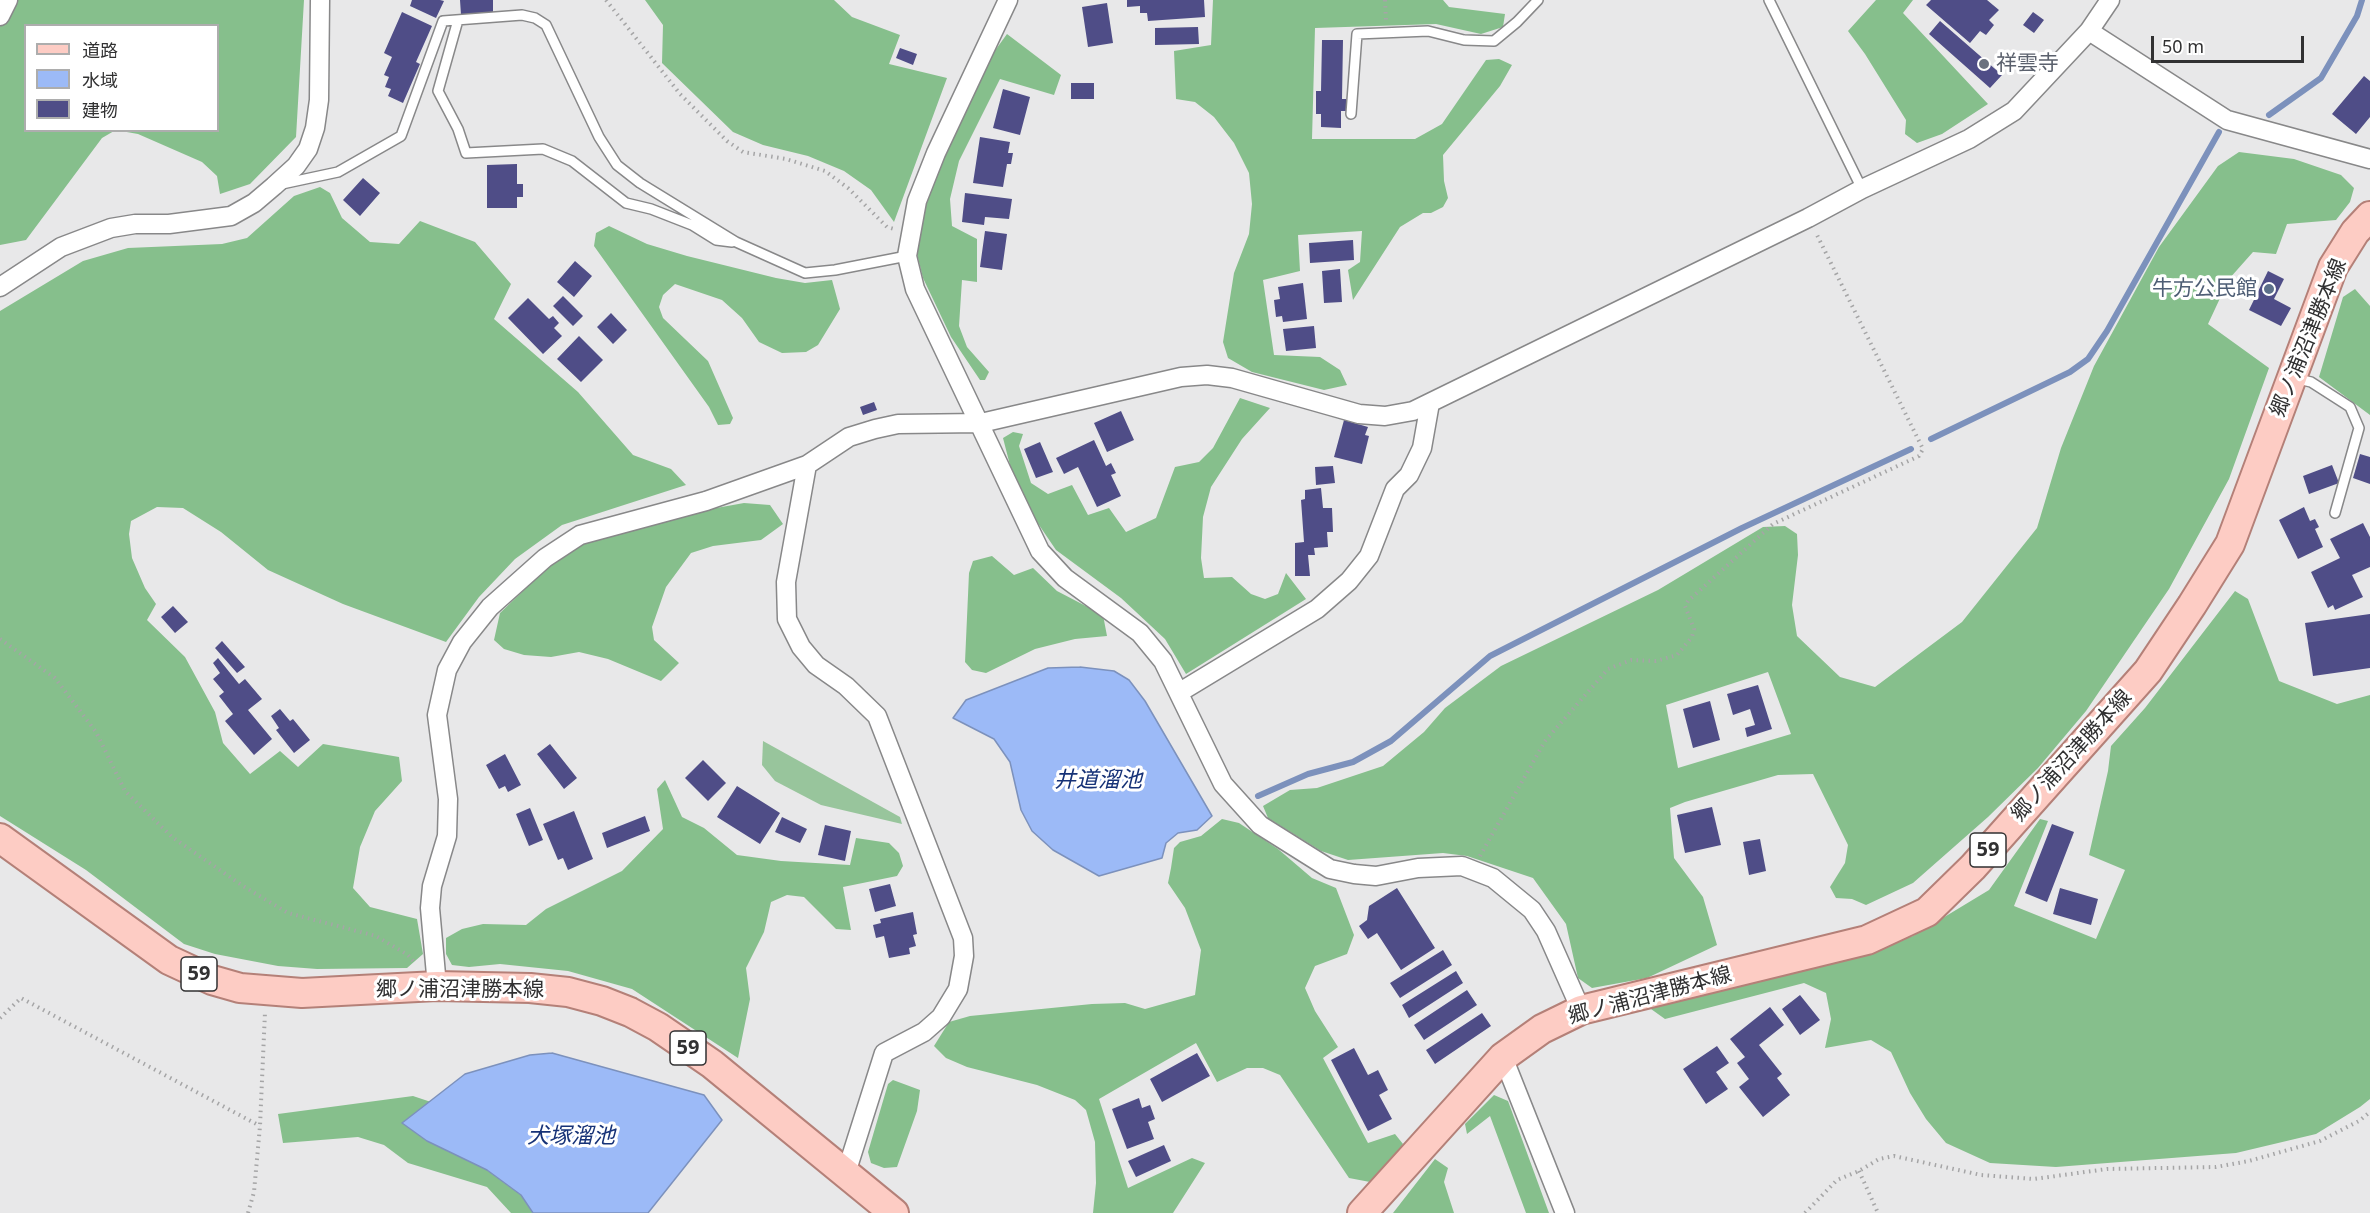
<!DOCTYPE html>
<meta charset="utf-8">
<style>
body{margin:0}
#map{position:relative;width:2370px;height:1213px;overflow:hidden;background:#e8e8e9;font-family:"Noto Sans","Noto Sans JP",sans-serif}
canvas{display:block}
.legend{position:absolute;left:24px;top:24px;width:195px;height:108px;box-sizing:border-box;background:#fff;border:2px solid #adadad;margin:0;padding:8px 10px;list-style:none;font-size:18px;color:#313132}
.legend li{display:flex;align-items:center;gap:12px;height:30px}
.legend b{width:30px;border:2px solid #adadad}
.scale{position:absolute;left:2151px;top:36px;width:153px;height:27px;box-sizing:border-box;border:3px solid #313132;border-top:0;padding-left:8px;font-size:18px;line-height:21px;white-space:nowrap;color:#313132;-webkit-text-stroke:4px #fff;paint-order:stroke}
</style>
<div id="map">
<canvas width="2370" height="1213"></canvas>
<ul class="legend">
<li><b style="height:8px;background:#fdccc4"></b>道路</li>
<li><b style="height:16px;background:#9cbaf7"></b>水域</li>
<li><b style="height:16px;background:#4f4d87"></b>建物</li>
</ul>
<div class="scale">50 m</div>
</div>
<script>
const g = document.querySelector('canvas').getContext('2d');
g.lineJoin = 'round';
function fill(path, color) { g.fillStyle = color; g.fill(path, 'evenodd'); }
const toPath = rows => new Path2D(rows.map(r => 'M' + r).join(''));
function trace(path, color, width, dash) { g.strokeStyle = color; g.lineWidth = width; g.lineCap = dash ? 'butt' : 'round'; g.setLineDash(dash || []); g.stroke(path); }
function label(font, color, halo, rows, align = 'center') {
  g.font = font + ' "Noto Sans","Noto Sans JP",sans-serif'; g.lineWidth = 6; g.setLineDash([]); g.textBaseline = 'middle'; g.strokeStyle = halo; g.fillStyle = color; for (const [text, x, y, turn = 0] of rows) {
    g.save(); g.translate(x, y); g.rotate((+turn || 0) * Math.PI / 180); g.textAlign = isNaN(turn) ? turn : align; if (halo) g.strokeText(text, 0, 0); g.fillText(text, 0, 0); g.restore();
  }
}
const green = toPath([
 [763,741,900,817,902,824,821,805,775,781,762,765]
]);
const forest = toPath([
 [0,0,304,0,296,137,250,184,220,194,217,176,202,162,138,134,121,131,218,130,218,26,26,26,26,130,114,131,102,138,26,240,0,245],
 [645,0,834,0,852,17,900,35,889,64,947,78,894,222,871,190,844,171,808,156,763,145,733,132,662,63,663,25],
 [1213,0,1443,0,1449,7,1505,14,1503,27,1481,34,1436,24,1315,28,1312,139,1415,139,1442,124,1486,60,1499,59,1512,65,1500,86,1443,155,1444,181,1448,198,1443,207,1431,213,1423,213,1400,227,1353,300,1348,270,1360,262,1362,231,1298,235,1300,271,1263,280,1274,355,1320,357,1340,370,1347,385,1324,390,1252,372,1228,358,1223,342,1234,273,1249,234,1252,204,1249,173,1234,143,1214,117,1195,102,1176,99,1174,51,1211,45],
 [1876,0,1913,0,1903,13,1988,104,1942,134,1917,143,1905,134,1906,120,1865,54,1848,31],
 [1007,34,1061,75,1054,95,1000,79,959,161,950,199,952,226,977,239,977,282,962,280,959,326,967,347,989,372,985,380,980,380,951,337,923,278,916,250,922,208,940,156,986,63],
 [2239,152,2294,159,2341,175,2354,188,2350,202,2336,220,2287,224,2276,254,2253,252,2229,279,2208,324,2269,368,2229,479,2169,589,2086,711,2038,768,1988,817,1913,883,1866,905,1852,899,1836,898,1830,887,1845,863,1848,845,1813,774,1778,775,1685,802,1670,808,1674,858,1703,897,1717,945,1647,978,1592,988,1578,978,1566,924,1533,878,1467,856,1443,853,1348,860,1321,851,1268,818,1263,806,1290,790,1317,788,1383,766,1424,732,1445,708,1501,666,1658,590,1763,527,1785,526,1797,534,1798,555,1792,605,1797,636,1840,677,1875,687,1962,622,2037,528,2061,448,2094,366,2159,247,2218,166],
 [1768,672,1791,734,1678,768,1666,705],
 [320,187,330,193,342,218,370,242,399,244,420,221,475,242,511,284,494,319,578,392,633,455,671,469,686,485,562,525,515,559,479,597,446,642,343,604,268,570,221,532,183,508,157,507,131,521,129,534,132,558,145,588,156,604,147,620,185,657,215,712,223,743,250,774,280,751,298,767,323,744,399,757,402,781,375,811,360,847,353,888,370,907,417,919,423,954,407,968,317,969,278,966,215,954,184,944,86,870,0,816,0,311,83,261,128,248,222,244,247,238,294,196],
 [609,226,647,244,687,256,776,278,805,283,832,280,840,309,818,345,806,352,782,353,759,342,742,318,722,300,675,284,663,295,659,307,663,318,708,361,733,418,730,424,718,425,709,407,594,246,596,233],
 [2355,289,2370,306,2370,415,2319,377,2343,297],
 [1240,398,1270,408,1242,439,1211,487,1203,517,1201,558,1204,578,1232,577,1251,594,1265,599,1278,594,1286,573,1306,599,1186,674,1165,639,1121,598,1056,550,1037,522,1012,473,1003,438,1013,432,1023,434,1019,446,1031,483,1048,494,1072,485,1088,515,1109,508,1126,532,1156,518,1175,467,1199,462,1213,448],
 [744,503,770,505,783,524,761,540,713,546,691,553,666,587,652,627,654,640,679,663,661,681,608,659,579,652,551,657,524,655,504,649,494,640,500,613,549,566,586,541,616,526],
 [992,556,1014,575,1033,568,1057,591,1103,615,1107,636,1075,639,1035,649,986,673,972,670,965,662,969,573,973,561],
 [2235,591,2248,599,2279,681,2337,704,2370,695,2370,1099,2360,1107,2316,1134,2236,1153,2056,1167,1990,1163,1946,1143,1926,1119,1910,1093,1891,1052,1871,1040,1825,1048,1831,1019,1826,993,1804,983,1665,1019,1651,1009,1663,999,1698,989,1829,964,1913,936,1989,890,2040,819,2048,821,2014,906,2096,939,2125,870,2089,855,2108,771,2111,746,2145,708],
 [665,780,682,817,704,828,737,855,781,861,850,865,856,838,889,843,899,853,903,866,897,876,843,887,851,930,836,929,804,897,787,895,771,902,764,932,746,968,750,999,738,1058,632,989,568,971,500,964,469,967,452,965,446,954,446,938,462,929,483,924,526,925,546,909,622,871,663,829,657,789],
 [1222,819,1239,823,1278,849,1312,878,1336,888,1354,935,1347,954,1315,966,1305,988,1315,1011,1338,1047,1323,1058,1368,1143,1395,1134,1403,1144,1387,1168,1370,1182,1349,1178,1280,1075,1263,1068,1247,1068,1217,1082,1196,1043,1099,1099,1128,1188,1192,1158,1205,1163,1173,1213,1093,1213,1096,1183,1095,1142,1086,1110,1075,1100,1037,1085,967,1067,946,1058,934,1046,949,1022,970,1016,1092,1004,1125,1003,1145,1009,1195,995,1201,950,1185,908,1168,883,1171,868,1174,848,1180,842,1201,836],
 [893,1080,920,1090,917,1111,897,1167,884,1168,871,1163,868,1152,888,1084],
 [1494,1095,1508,1101,1549,1213,1526,1213,1490,1116,1467,1134,1465,1124],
 [413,1096,431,1102,403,1123,427,1141,487,1170,521,1195,533,1213,511,1213,487,1187,408,1163,384,1145,358,1137,283,1143,278,1114],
 [1435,1159,1448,1168,1444,1182,1454,1213,1393,1213]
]);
const water = toPath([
 [1080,667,1114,671,1129,680,1145,701,1212,816,1197,830,1178,833,1166,843,1162,858,1099,876,1053,850,1032,831,1021,810,1010,762,994,739,953,718,966,700,1048,668,1080,667],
 [552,1053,704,1095,722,1120,648,1213,533,1213,521,1195,487,1170,427,1141,402,1123,465,1074,530,1055,552,1053]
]);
const stream = toPath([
 [2269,115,2321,78,2357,16,2362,0],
 [1931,439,2070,372,2088,359,2107,331,2219,132],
 [1258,796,1308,774,1353,762,1391,741,1490,656,1742,528,1911,449]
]);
const building = toPath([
 [412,0,440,0,444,1,436,18,410,6],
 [460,0,493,0,493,13,461,15],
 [1127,0,1204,0,1205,17,1148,21,1147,13,1140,13,1140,6,1127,7],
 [1931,0,1987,0,1999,10,1989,20,1994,25,1986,35,1980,31,1970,43,1926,5],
 [1107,3,1113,43,1088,47,1082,7],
 [402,12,432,26,416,62,420,64,403,103,388,96,391,89,385,87,389,77,384,75,392,57,384,53],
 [2033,12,2044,20,2034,33,2023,25],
 [1940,21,2002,75,1990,88,1929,34],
 [1198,27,1199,44,1155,45,1155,28],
 [1322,40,1343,40,1342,99,1346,99,1346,111,1341,111,1341,128,1321,127,1321,114,1316,114,1316,91,1321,91],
 [900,48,917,54,913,65,896,58],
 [2364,76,2370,81,2370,117,2356,134,2332,114],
 [1071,83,1094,83,1094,99,1071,99],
 [1003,89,1030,97,1020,135,993,128],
 [980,137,1010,142,1008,153,1013,153,1011,164,1007,164,1003,187,973,183],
 [517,164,517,184,523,184,523,197,517,197,517,208,487,208,487,165],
 [363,178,380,193,360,216,343,200],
 [965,193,1012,199,1009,219,985,217,984,225,962,222],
 [985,231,1007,234,1002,270,980,267],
 [1353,240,1354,260,1310,263,1309,243],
 [575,261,592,276,574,297,557,282],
 [1340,269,1342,302,1324,303,1322,271],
 [2268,271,2284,279,2274,299,2291,308,2281,326,2249,310],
 [1303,283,1307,319,1283,322,1282,316,1276,317,1274,300,1280,299,1278,287],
 [563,296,583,316,573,326,553,306],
 [528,298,549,319,553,316,559,323,554,328,562,336,543,354,508,318],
 [611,313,627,330,613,344,597,327],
 [1314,326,1316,348,1286,351,1283,329],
 [579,336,603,360,581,382,557,359],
 [874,402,877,410,863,415,860,407],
 [1121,411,1134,440,1107,452,1094,423],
 [1344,420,1368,427,1365,435,1369,436,1362,464,1334,457],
 [1094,440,1106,466,1111,463,1116,473,1111,475,1121,496,1097,507,1078,467,1064,474,1056,458],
 [1040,442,1053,472,1036,478,1024,449],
 [2360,454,2370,457,2370,484,2353,478],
 [2332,465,2339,483,2309,494,2303,476],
 [1333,466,1335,483,1316,485,1315,467],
 [1321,488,1323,508,1332,508,1333,532,1327,532,1328,547,1314,548,1315,555,1308,555,1310,576,1295,576,1295,543,1304,542,1301,500,1305,499,1305,490],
 [2304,507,2310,521,2315,519,2319,527,2315,529,2323,547,2298,559,2279,520],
 [2363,523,2370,537,2370,567,2352,575,2363,597,2335,610,2333,605,2328,608,2311,572,2340,558,2330,539],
 [173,606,188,622,175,633,161,617],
 [2370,614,2370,668,2313,676,2305,623],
 [222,641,245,667,237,673,215,648],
 [218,658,239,684,245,679,262,699,248,710,272,739,254,755,225,721,233,714,219,696,224,692,213,679,220,673,213,663],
 [1758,685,1772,729,1747,737,1745,728,1755,725,1750,709,1733,715,1727,694],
 [1710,701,1720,740,1693,748,1683,709],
 [280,709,290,721,293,719,310,740,294,753,276,730,279,728,271,716],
 [550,744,577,778,564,789,537,754],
 [505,754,521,785,508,792,505,786,499,789,486,765],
 [703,760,726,783,708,801,685,778],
 [737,786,780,813,760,844,717,817],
 [1712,807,1721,845,1685,853,1677,815],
 [530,808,543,840,529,846,516,814],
 [574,811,593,859,568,870,563,858,558,860,543,824],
 [645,816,650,831,607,848,602,833],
 [782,817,807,829,800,843,775,832],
 [2052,824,2074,832,2047,902,2025,893],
 [825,825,851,831,845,861,818,855],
 [1760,839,1766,871,1749,875,1743,842],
 [890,884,896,906,875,912,869,889],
 [1397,888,1435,948,1401,970,1377,933,1368,939,1359,926,1367,920,1369,906],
 [2060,888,2098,899,2091,925,2053,914],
 [913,912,917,934,913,935,916,946,909,948,910,954,889,958,884,936,876,938,873,925,881,923,880,919],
 [1443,950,1452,965,1400,998,1390,983],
 [1456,971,1463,983,1409,1018,1402,1005],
 [1467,990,1477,1005,1424,1040,1414,1025],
 [1800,995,1820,1020,1800,1035,1782,1009],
 [1770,1007,1784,1025,1759,1045,1782,1074,1777,1078,1790,1095,1763,1117,1739,1087,1749,1079,1737,1063,1745,1057,1730,1039],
 [1482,1013,1491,1026,1435,1064,1426,1050],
 [1717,1046,1729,1063,1716,1072,1728,1089,1706,1104,1683,1069],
 [1354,1048,1368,1075,1378,1070,1388,1090,1379,1095,1392,1119,1368,1131,1331,1060],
 [1197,1053,1210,1076,1162,1102,1150,1079],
 [1139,1098,1142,1108,1150,1105,1155,1119,1148,1122,1154,1139,1127,1149,1112,1109],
 [1164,1145,1171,1161,1136,1177,1128,1161]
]);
const path = toPath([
 [606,0,680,94,727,141,743,152,786,159,825,171,848,188,887,227,894,229],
 [1385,0,1386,20],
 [0,639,55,678,96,732,125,791,172,837,243,886,288,913,376,936,408,955,416,964],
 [1480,856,1545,741,1608,669,1631,660,1656,661,1677,655,1692,637,1694,629,1685,606,1688,601,1773,524,1919,456,1923,449,1816,233],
 [0,1018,21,998,260,1126],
 [1859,1171,1878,1213],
 [248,1213,254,1192,260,1126,265,1012],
 [1805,1213,1837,1180,1859,1171,1879,1159,1894,1156,1981,1175,2034,1179,2107,1169,2216,1167,2249,1161,2320,1141,2359,1121,2370,1112]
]);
const service = toPath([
 [1769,0,1862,189],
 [458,20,438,91,458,129,466,153,543,149,572,161,626,203,651,209,692,225,716,240,732,242],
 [1351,114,1357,34,1428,31,1464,40,1494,41,1517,22,1538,0],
 [282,184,338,172,401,136,443,21,522,15,535,18,546,25,599,137,617,165,640,183,736,242,805,273,835,270,907,256],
 [2294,378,2311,382,2350,407,2359,428,2335,513]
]);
const minor = toPath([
 [1008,0,936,153,917,201,907,256,915,289,1040,551,1065,578,1140,633,1163,661,1223,784,1260,825,1330,869,1354,874,1376,876,1418,868,1462,866,1493,878,1532,910,1546,931,1581,1010],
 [0,16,8,0],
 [2089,31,2227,120,2370,159],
 [0,287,61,247,111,228,135,224,169,224,231,216,254,203,274,186,296,166,308,149,315,128,319,100,320,0],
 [807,465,786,582,787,619,801,647,816,665,846,686,877,716,963,938,964,956,958,989,941,1017,924,1032,884,1053,846,1173],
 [1180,692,1317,609,1349,581,1369,556,1395,489,1409,475,1422,448,1430,403],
 [437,986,430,908,432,886,447,836,448,799,437,715,447,670,462,642,490,607,545,558,580,535,706,501,807,465,849,437,875,429,898,424,981,423,1181,377,1207,375,1232,378,1359,414,1385,416,1413,411,1808,218,1862,189,1969,139,2014,111,2089,31,2110,0],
 [1503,1057,1565,1213]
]);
const primary = toPath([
 [0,838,169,960,212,980,240,988,302,993,437,986,530,988,568,992,602,1001,630,1012,658,1027,712,1064,894,1213],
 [1362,1213,1503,1057,1542,1029,1581,1010,1867,940,1927,912,1973,867,2148,671,2192,605,2230,544,2333,267,2355,232,2370,216]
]);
const markers = [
 [1984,64,6,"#6b7280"],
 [2269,289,6,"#5c6f8a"]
];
const shields = [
 [1988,850,36],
 [199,974,36],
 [688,1048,36]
];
const shieldNames = [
 ["59",1988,850],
 ["59",199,974],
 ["59",688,1048]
];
const worshipNames = [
 ["祥雲寺",1996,64]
];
const serviceNames = [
 ["牛方公民館",2257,289]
];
const streetNames = [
 ["郷ノ浦沼津勝本線",2309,338,-68],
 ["郷ノ浦沼津勝本線",2072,756,-48],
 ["郷ノ浦沼津勝本線",460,990],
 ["郷ノ浦沼津勝本線",1650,996,-15]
];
const waterNames = [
 ["井道溜池",1098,781],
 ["犬塚溜池",571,1137]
];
fill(green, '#98c59c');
fill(forest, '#86bf8c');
fill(water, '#9cbaf7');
trace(water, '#7c91bc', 1.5);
trace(stream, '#7c91bc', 6);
fill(building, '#4f4d87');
trace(service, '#888889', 12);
trace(minor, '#888889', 21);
trace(primary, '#b48078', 32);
trace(path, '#a5a5a6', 4, [1.5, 4.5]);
trace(service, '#fff', 9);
trace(minor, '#fff', 18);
trace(primary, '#fdccc4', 28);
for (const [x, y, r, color] of markers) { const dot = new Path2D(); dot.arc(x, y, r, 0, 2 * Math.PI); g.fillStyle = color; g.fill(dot); trace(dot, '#fff', 2); }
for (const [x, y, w] of shields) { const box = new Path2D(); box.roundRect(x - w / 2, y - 17, w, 34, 4.5); g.fillStyle = '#fff'; g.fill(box); trace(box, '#313132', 1.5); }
label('bold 20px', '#313132', null, shieldNames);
label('21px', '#5b616d', '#fff', worshipNames, 'left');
label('21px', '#4e5e75', '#fff', serviceNames, 'right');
label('21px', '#313132', '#fff', streetNames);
label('italic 22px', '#163277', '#fff', waterNames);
</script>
